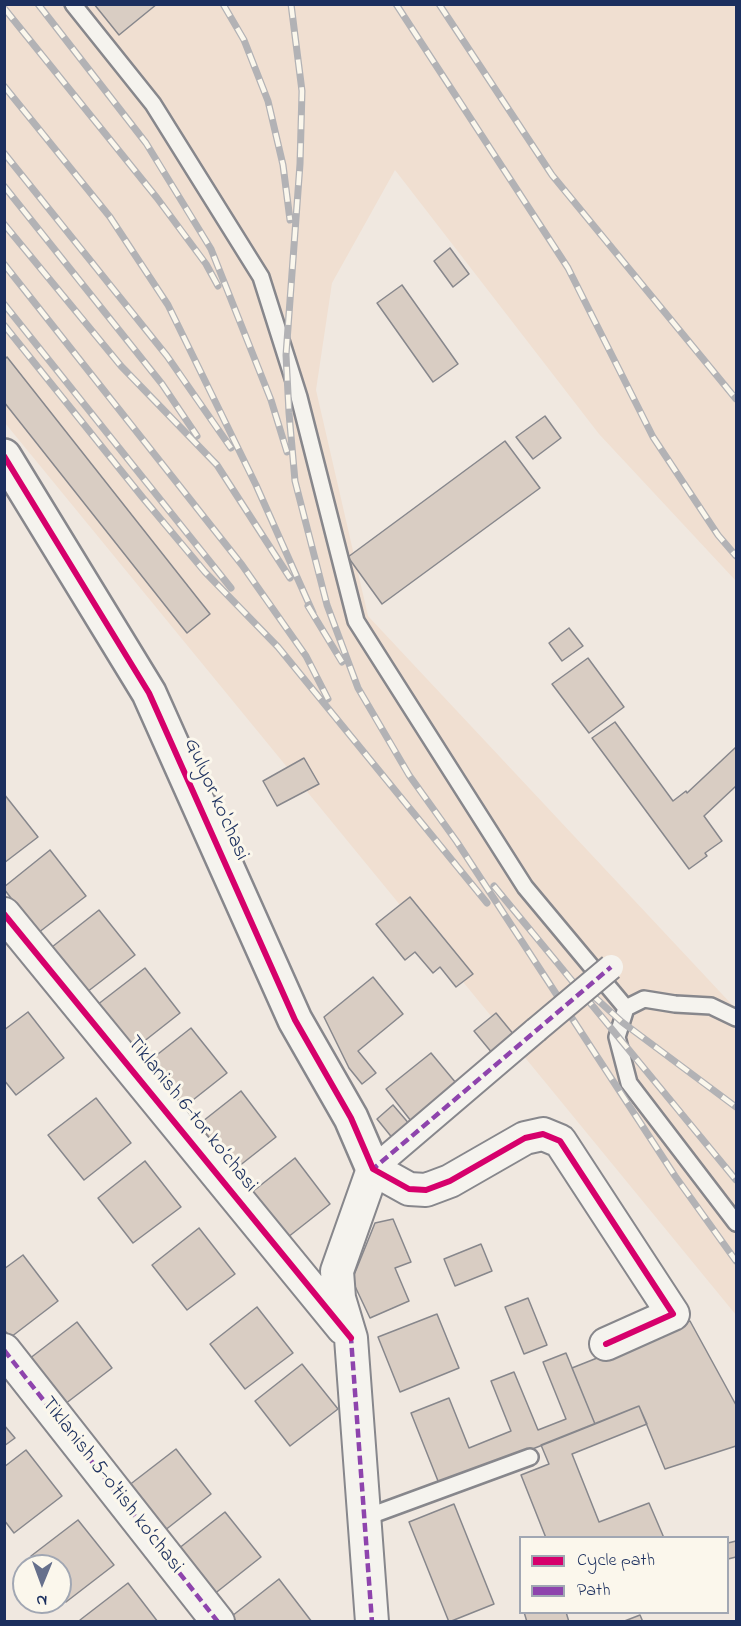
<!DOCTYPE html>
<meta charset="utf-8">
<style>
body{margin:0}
#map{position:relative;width:741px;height:1626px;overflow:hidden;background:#f0e8e0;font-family:"Indie Flower",sans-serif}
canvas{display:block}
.frame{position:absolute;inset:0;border:6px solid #1b2f5e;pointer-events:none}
.legend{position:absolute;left:519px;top:1536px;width:210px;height:78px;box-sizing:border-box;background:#fbf7ec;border:2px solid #a1a7b3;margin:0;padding:8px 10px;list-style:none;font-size:18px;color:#1b2f5e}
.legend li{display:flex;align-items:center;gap:12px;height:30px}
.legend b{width:30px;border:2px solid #a1a7b3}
.north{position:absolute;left:12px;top:1554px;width:60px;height:60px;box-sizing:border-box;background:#fbf7ec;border:2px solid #a1a7b3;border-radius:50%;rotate:181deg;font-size:16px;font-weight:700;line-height:24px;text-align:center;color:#1b2f5e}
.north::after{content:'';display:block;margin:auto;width:21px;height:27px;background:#66708c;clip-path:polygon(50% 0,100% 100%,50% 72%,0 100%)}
</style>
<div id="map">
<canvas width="741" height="1626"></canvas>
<div class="frame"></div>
<ul class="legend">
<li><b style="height:8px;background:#d6006c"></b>Cycle path</li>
<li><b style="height:8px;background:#8e44ad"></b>Path</li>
</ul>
<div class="north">N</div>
</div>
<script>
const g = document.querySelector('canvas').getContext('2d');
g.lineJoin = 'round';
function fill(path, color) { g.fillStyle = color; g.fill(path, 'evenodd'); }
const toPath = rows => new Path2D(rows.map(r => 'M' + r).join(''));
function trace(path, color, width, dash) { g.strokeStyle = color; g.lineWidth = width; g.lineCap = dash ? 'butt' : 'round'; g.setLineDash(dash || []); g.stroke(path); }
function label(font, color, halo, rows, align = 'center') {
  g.font = font + ' "Indie Flower",sans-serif'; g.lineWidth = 6; g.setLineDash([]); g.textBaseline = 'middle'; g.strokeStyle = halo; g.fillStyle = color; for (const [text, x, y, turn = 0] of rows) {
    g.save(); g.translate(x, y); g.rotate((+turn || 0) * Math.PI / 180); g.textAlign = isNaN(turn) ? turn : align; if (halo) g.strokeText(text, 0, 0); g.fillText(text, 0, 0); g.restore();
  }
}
const built = toPath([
 [4,5,736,5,736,581,599,434,395,170,332,283,316,390,368,616,736,1009,736,1315,5,423]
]);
const building = toPath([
 [94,4,157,4,119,35,94,4],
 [450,248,469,274,453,287,434,261,450,248],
 [402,285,458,364,433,382,377,303,402,285],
 [7,357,210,614,187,633,4,402,4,360,7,357],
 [545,416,561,438,533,459,516,437,545,416],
 [505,441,540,488,382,604,348,557,505,441],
 [569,628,583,646,562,661,549,643,569,628],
 [588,658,624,707,589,733,552,684,588,658],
 [615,722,673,801,686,791,687,793,736,747,736,786,704,816,722,841,705,853,707,856,689,869,592,738,615,722],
 [304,758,319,784,277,806,263,781,304,758],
 [4,794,38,837,4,863,4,794],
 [50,850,86,896,38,933,4,889,4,887,50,850],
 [410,897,473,974,456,987,440,967,433,973,415,952,405,960,376,924,410,897],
 [99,910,135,955,87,992,52,947,99,910],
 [145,968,180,1013,133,1050,97,1005,145,968],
 [373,977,403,1014,358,1051,376,1073,362,1084,349,1068,324,1017,373,977],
 [28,1012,64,1058,16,1095,4,1080,4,1030,28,1012],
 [496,1013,519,1041,497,1059,474,1031,496,1013],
 [191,1028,227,1073,179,1111,144,1065,191,1028],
 [431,1053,461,1089,415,1126,386,1089,431,1053],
 [241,1091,276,1137,229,1174,193,1129,241,1091],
 [96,1098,131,1143,84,1180,48,1135,96,1098],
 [393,1105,411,1126,394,1140,377,1119,393,1105],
 [295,1158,330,1204,283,1241,247,1196,295,1158],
 [145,1161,181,1207,133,1243,98,1198,145,1161],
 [393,1219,411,1262,395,1268,409,1301,370,1318,352,1280,375,1223,393,1219],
 [199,1228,235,1274,187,1310,152,1265,199,1228],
 [481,1244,492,1271,455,1286,444,1259,481,1244],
 [23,1255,58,1301,11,1337,4,1330,4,1269,23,1255],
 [528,1298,547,1345,524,1354,505,1307,528,1298],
 [257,1307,293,1353,245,1389,210,1344,257,1307],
 [437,1314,459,1368,400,1392,378,1337,437,1314],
 [690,1321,736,1405,736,1446,665,1469,639,1406,595,1424,572,1368,690,1321],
 [77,1322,112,1368,65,1404,29,1359,77,1322],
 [566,1353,595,1424,440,1486,411,1413,449,1398,469,1448,511,1431,491,1381,514,1372,538,1430,566,1419,543,1362,566,1353],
 [302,1364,338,1409,290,1446,255,1401,302,1364],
 [639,1406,647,1424,572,1454,599,1522,649,1503,664,1538,546,1538,521,1475,549,1464,541,1445,639,1406],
 [4,1425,15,1438,4,1446,4,1425],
 [176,1449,211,1494,164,1531,128,1486,176,1449],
 [26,1450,62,1496,14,1533,4,1520,4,1467,26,1450],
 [454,1504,494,1604,449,1622,409,1522,454,1504],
 [225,1512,261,1557,213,1595,178,1549,225,1512],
 [78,1520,114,1565,66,1602,60,1594,60,1566,38,1566,31,1556,78,1520],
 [736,1541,736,1557,728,1559,728,1543,736,1541],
 [279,1579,312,1622,236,1622,232,1616,279,1579],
 [128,1583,158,1622,81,1622,80,1620,128,1583],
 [524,1612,566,1612,569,1622,527,1622,524,1612],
 [640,1615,643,1622,622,1622,640,1615]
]);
const service = toPath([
 [73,4,153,104,261,277,299,397,356,621,525,887,626,1008,617,1037,629,1083,736,1223],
 [626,1008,644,999,675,1004,711,1006,736,1018],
 [364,1518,530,1457]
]);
const pedestrian = toPath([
 [373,1169,536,1030]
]);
const minor = toPath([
 [4,914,343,1328],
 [4,1350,218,1622],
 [372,1622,351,1338,339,1298,337,1271,373,1169,409,1189,426,1190,450,1181,525,1138,543,1134,560,1141,673,1314,606,1344]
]);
const tertiary = toPath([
 [4,456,149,693,295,1020,351,1118,373,1169]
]);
const rail = toPath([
 [38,4,146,143,211,249,271,400,287,452],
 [223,4,244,40,268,101,283,165,290,220],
 [291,4,302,91,300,164,286,355,289,413,295,481,327,605,358,688,409,775,457,842,675,1176,736,1261],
 [396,4,568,268,653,437,718,535,736,556],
 [439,4,552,175,736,399],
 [4,8,157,198,206,264,218,286],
 [4,86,110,217,168,305,256,485,313,613],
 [4,153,167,356,231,448],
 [4,186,162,384,197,436],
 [4,224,121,366,217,465,290,578],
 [4,264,242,565,306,656,328,699],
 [4,304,231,588],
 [4,325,143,498,205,572,278,647,487,903],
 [308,606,342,662],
 [494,886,736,1180],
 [590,993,622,1022,736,1107]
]);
const pedestrianBridge = toPath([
 [536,1030,611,967]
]);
const quiet = toPath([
 [376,1170,373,1169,611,967],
 [349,1335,351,1338,372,1622],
 [4,1350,218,1622]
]);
const cycleway = toPath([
 [4,456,149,693,295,1020,351,1118,373,1169,409,1189,426,1190,450,1181,525,1138,543,1134,560,1141,673,1314,606,1344],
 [4,914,351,1338]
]);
const streetNames = [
 ["Gulyor ko'chasi",215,800,66],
 ["Tiklanish 6-tor ko‘chasi",191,1115,51],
 ["Tiklanish 5-o'tish ko‘chasi",111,1486,52]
];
fill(built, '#f0dfd1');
fill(building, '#d9cdc3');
trace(building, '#87878c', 1.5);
trace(service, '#87878c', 20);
trace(pedestrian, '#87878c', 28);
trace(minor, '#87878c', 36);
trace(tertiary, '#87878c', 38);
trace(service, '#f5f3ee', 15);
trace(pedestrian, '#f5f3ee', 24);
trace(minor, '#f5f3ee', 32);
trace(tertiary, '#f5f3ee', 33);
trace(rail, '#b2b2b5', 7);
trace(rail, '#fbf7ec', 4.5, [14]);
trace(pedestrianBridge, '#87878c', 28, []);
trace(pedestrianBridge, '#f5f3ee', 24);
trace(quiet, '#8e44ad', 4.5, [9, 4.5]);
trace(cycleway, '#d6006c', 6);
label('21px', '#1b2f5e', '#fbf7ec', streetNames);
</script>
